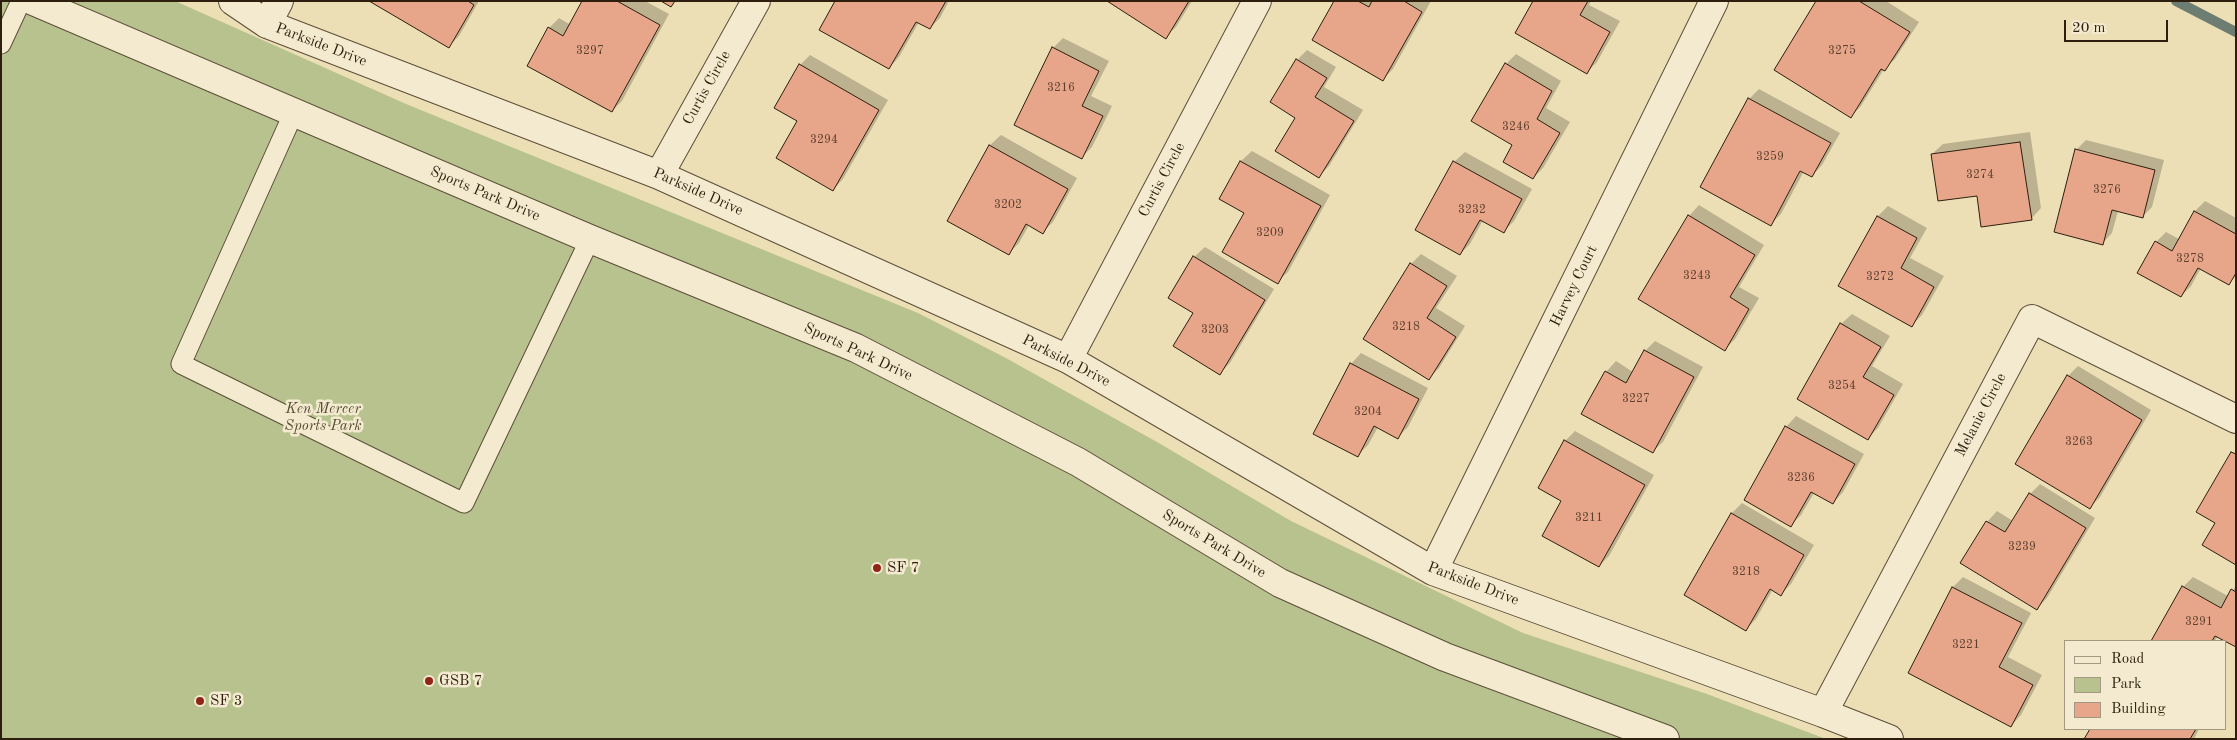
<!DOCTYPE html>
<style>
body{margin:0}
#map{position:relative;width:2237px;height:740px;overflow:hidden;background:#ecdfb5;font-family:"Old Standard TT",serif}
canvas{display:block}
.frame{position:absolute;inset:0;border:2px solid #2d1e0e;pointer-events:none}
.legend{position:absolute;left:2064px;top:640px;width:162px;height:90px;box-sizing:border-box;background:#f3eacf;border:1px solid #a49882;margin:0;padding:6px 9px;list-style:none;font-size:15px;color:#2d1e0e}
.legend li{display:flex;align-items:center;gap:10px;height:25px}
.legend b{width:25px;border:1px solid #a49882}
.scale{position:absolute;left:2064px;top:20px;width:104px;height:22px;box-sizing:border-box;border:2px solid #2d1e0e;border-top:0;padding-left:6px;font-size:15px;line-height:18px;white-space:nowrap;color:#2d1e0e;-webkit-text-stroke:4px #f3eacf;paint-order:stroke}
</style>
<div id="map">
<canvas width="2237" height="740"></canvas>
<div class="frame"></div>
<ul class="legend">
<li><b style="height:6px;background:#f3eacf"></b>Road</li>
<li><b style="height:14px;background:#b7c28e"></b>Park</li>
<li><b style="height:14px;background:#e7a58a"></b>Building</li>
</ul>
<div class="scale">20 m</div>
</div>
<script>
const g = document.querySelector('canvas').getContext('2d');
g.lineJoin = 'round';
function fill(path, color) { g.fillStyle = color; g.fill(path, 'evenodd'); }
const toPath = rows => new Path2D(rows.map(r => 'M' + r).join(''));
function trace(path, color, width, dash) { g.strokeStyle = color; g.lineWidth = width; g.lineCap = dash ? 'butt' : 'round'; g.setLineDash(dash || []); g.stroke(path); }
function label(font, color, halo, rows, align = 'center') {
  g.font = font + ' "Old Standard TT",serif'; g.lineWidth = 5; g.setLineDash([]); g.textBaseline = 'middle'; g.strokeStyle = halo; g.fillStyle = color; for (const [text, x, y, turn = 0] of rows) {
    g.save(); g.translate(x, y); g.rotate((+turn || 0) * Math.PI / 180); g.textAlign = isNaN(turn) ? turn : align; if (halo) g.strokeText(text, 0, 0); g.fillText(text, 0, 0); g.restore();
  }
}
const green = toPath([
 [1,1,175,1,406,104,918,313,1004,357,1157,442,1291,521,1523,633,1707,694,1826,739,1,739]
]);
const shadow = toPath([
 [371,1,479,1,459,36,449,46],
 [584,1,645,1,669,14,622,101,612,111,549,28,559,18,571,25],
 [837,1,949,1,940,18,930,28,919,22,899,57,889,68],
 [1109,1,1192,1,1176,27,1165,37],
 [1336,1,1431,1,1393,69,1383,79],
 [1534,1,1591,1,1589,5,1620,21,1597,62,1587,72],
 [1818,1,1886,1,1919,22,1895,59,1884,69,1861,106,1851,116],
 [1063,38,1109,61,1091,96,1112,106,1092,147,1082,157,1053,48],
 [1307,50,1336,67,1324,87,1363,110,1329,166,1318,177,1297,117,1297,60],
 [1516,54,1561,81,1546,108,1570,122,1543,168,1533,178,1514,145,1506,64],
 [810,55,888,100,843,179,833,190,798,121,800,65],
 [1759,89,1840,133,1822,165,1812,176,1804,171,1781,214,1771,224,1749,99],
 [2030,132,2041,208,2031,219,1978,195,1932,154,1943,144],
 [1001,135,1077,178,1053,222,1043,232,1029,225,1019,243,1008,254,949,220,990,145],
 [2086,140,2164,160,2152,207,2142,217,2118,211,2112,233,2102,244,2076,150],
 [1252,151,1330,195,1288,272,1277,282,1245,213,1221,198,1241,161],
 [1465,152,1532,189,1514,221,1504,231,1483,220,1470,244,1460,254,1417,230,1454,162],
 [2205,201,2236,218,2236,276,2229,283,2201,268,2191,286,2181,296,2156,242,2166,232,2179,239,2195,211],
 [1699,205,1764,245,1739,287,1759,298,1735,339,1725,349,1689,216],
 [1888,206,1927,228,1910,258,1944,276,1922,315,1911,326,1840,285,1878,216],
 [1205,247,1274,289,1230,363,1220,373,1194,313,1194,257],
 [1421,254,1457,276,1436,308,1465,326,1439,368,1428,379,1411,264],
 [1852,314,1890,336,1872,366,1903,384,1878,428,1868,438,1841,324],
 [1655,341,1703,367,1663,442,1652,452,1606,372,1616,361,1633,372,1645,351],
 [1361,353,1428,388,1408,427,1398,437,1378,427,1368,445,1358,455,1351,364],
 [2078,366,2151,410,2100,497,2090,507,2068,376],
 [1796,416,1864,454,1843,492,1833,503,1814,493,1801,515,1791,525,1786,427],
 [1575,431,1654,475,1609,556,1599,566,1563,501,1565,441],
 [2040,484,2095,518,2047,598,2037,608,1987,522,1997,511,2013,521,2030,494],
 [1742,503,1814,545,1791,584,1781,594,1773,589,1756,619,1746,629,1685,594,1732,513],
 [1963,577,2031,613,2008,657,2042,675,2021,715,2011,726,1909,672,1953,587],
 [2193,577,2228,596,2236,586,2236,646,2218,636,2215,641,2152,641,2183,587],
 [2091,729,2199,729,2194,739,2085,739]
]);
const stream = toPath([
 [2176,1,2236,32]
]);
const building = toPath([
 [369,1,468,1,474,5,449,48,369,1],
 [582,1,617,1,660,25,612,112,527,66,548,27,563,36,582,1],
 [661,1,675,1,671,7,661,1],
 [835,1,946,1,930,29,916,22,889,69,819,30,835,1],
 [1107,1,1189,1,1166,39,1107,1],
 [1334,1,1358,1,1369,7,1372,1,1404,1,1422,12,1383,81,1312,40,1334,1],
 [1533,1,1588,1,1580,15,1610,32,1587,74,1515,33,1533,1],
 [1816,1,1859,1,1910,32,1885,71,1881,69,1851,118,1774,70,1816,1],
 [1052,47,1099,71,1082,106,1103,116,1082,159,1014,125,1052,47],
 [1296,59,1327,78,1315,97,1354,121,1319,178,1275,151,1295,118,1270,102,1296,59],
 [1505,63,1552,91,1537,119,1560,133,1533,179,1503,162,1512,145,1471,121,1505,63],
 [799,64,879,110,833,191,776,158,797,121,774,108,799,64],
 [1748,98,1831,143,1812,177,1800,171,1771,226,1700,187,1748,98],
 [2020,142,2032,220,1981,227,1977,196,1938,201,1931,154,2020,142],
 [989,145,1068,189,1043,234,1026,224,1009,255,947,221,989,145],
 [2075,149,2155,170,2143,218,2112,210,2103,245,2054,232,2075,149],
 [1240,161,1321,206,1278,284,1222,252,1244,213,1219,199,1240,161],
 [1453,161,1522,199,1504,233,1480,220,1460,255,1415,230,1453,161],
 [2194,211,2236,234,2236,273,2229,285,2198,268,2181,297,2137,273,2155,241,2172,251,2194,211],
 [1688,215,1755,255,1730,297,1749,309,1725,351,1638,299,1688,215],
 [1877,216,1917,238,1901,268,1934,287,1912,327,1838,286,1877,216],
 [1193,256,1265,300,1220,375,1173,346,1193,313,1168,298,1193,256],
 [1410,263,1447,286,1427,318,1456,337,1429,380,1363,339,1410,263],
 [1840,323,1881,347,1863,377,1894,395,1868,440,1797,399,1840,323],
 [1644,350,1694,377,1653,453,1581,414,1605,371,1626,383,1644,350],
 [1350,363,1419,399,1398,439,1374,426,1358,457,1313,434,1350,363],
 [2067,375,2142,420,2090,509,2015,464,2067,375],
 [1785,426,1855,464,1833,504,1811,492,1791,527,1744,500,1785,426],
 [1564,440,1645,485,1599,567,1542,536,1561,501,1538,488,1564,440],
 [2231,452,2236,454,2236,565,2202,545,2215,523,2196,512,2231,452],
 [2029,493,2086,528,2037,610,1960,563,1986,521,2005,532,2029,493],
 [1731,513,1804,555,1781,596,1770,589,1746,631,1684,595,1731,513],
 [2182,586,2221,608,2231,589,2236,592,2236,647,2215,636,2212,641,2151,641,2182,586],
 [1952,587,2022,623,1999,667,2033,685,2011,727,1908,673,1952,587],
 [2090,729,2196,729,2190,739,2084,739,2090,729]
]);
const lane = toPath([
 [1,44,21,1],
 [294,112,181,364,464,503,590,239]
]);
const street = toPath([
 [33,1,590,239,856,348,1078,462,1280,583,1445,657,1665,739],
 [233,1,267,24,659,175,1068,359,1433,571,1823,713,1889,739],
 [267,24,279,1],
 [659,175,756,1],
 [1068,359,1257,1],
 [1433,571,1714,1],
 [1823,713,2032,319,2236,419]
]);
const markers = [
 [877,568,5,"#8f2418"],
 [429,681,5,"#8f2418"],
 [200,701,5,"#8f2418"]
];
const numberNames = [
 ["3297",590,51],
 ["3275",1842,51],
 ["3216",1061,88],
 ["3246",1516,127],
 ["3294",824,140],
 ["3259",1770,157],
 ["3274",1980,175],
 ["3276",2107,190],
 ["3202",1008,205],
 ["3232",1472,210],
 ["3209",1270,233],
 ["3278",2190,259],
 ["3243",1697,276],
 ["3272",1880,277],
 ["3218",1406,327],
 ["3203",1215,330],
 ["3254",1842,386],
 ["3227",1636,399],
 ["3204",1368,412],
 ["3263",2079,442],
 ["3236",1801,478],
 ["3211",1589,518],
 ["3239",2022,547],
 ["3218",1746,572],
 ["3291",2199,622],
 ["3221",1966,645]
];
const streetNames = [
 ["Parkside Drive",321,45,21],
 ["Curtis Circle",707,88,-61],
 ["Curtis Circle",1162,180,-62],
 ["Parkside Drive",698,192,24],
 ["Sports Park Drive",485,194,23],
 ["Harvey Court",1574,286,-64],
 ["Sports Park Drive",858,352,25],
 ["Parkside Drive",1066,361,27],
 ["Melanie Circle",1981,415,-62],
 ["Sports Park Drive",1214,544,31],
 ["Parkside Drive",1473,584,21]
];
const parkNames = [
 ["Ken Mercer",323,409],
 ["Sports Park",323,426]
];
const poiNames = [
 ["SF 7",887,568],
 ["GSB 7",439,681],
 ["SF 3",210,701]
];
fill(green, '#b7c28e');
fill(shadow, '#0003');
trace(stream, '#6e7d71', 10);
fill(building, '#e7a58a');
trace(building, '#2d1e0e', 1);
trace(lane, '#5d4e38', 21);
trace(street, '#5d4e38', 30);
trace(lane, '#f3eacf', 19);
trace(street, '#f3eacf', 28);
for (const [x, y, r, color] of markers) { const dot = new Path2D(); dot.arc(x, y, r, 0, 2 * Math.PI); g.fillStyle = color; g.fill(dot); trace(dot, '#f3eacf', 2); }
label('12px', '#5c402d', null, numberNames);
label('15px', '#2d1e0e', '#f3eacf', streetNames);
label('italic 15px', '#564f34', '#f3eacf', parkNames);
label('15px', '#2d1e0e', '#f3eacf', poiNames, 'left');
</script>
